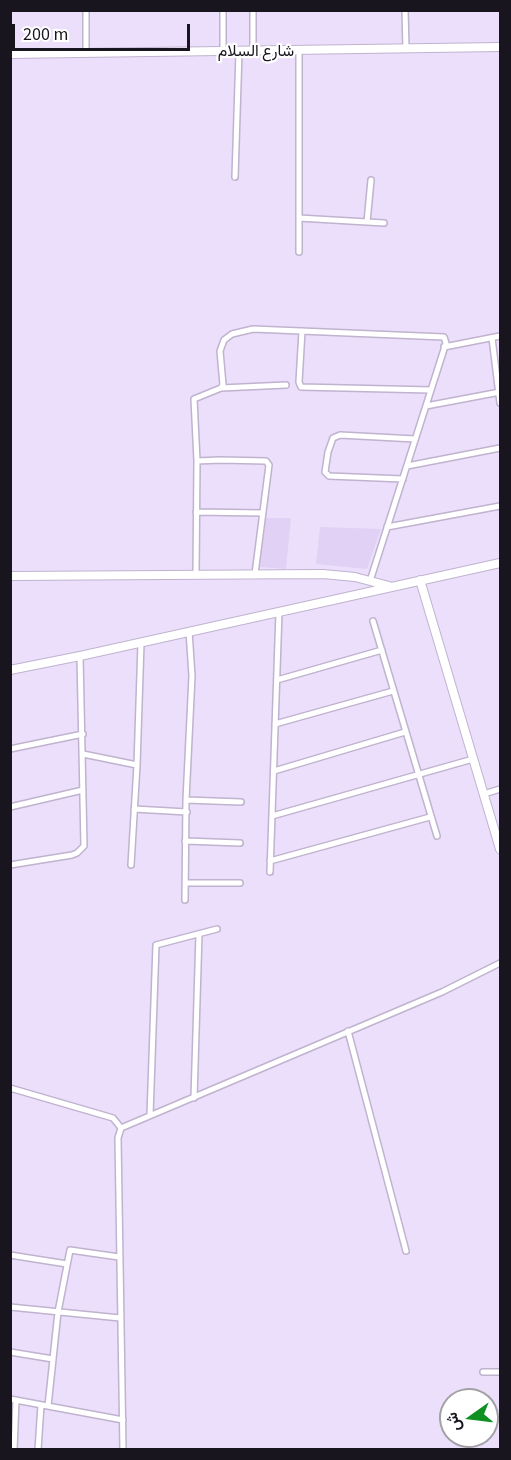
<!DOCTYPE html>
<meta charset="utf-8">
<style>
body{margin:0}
#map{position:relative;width:511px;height:1460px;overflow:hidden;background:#ecdffc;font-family:"Source Sans 3",Vazirmatn,sans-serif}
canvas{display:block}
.frame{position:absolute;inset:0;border:12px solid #19151f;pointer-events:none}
.north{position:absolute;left:439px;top:1388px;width:60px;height:60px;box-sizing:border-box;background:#fff;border:2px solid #a3a1a5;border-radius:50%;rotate:256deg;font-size:16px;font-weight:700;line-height:24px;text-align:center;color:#19151f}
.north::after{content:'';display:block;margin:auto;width:21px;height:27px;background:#0f9122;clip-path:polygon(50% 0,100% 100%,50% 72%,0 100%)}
.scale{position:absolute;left:12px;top:24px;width:178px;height:27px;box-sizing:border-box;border:3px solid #19151f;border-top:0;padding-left:8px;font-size:18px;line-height:21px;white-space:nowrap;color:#19151f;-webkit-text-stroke:4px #fff;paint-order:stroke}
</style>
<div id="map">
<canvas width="511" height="1460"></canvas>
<div class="frame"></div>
<div class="north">ش</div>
<div class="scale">200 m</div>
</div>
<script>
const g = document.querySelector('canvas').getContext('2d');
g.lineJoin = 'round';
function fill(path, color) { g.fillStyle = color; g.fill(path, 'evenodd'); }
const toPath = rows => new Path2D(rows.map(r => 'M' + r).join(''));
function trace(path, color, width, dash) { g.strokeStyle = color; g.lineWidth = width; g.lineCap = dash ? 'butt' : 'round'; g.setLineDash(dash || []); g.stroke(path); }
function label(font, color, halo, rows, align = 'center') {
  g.font = font + ' "Source Sans 3",Vazirmatn,sans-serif'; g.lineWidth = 4.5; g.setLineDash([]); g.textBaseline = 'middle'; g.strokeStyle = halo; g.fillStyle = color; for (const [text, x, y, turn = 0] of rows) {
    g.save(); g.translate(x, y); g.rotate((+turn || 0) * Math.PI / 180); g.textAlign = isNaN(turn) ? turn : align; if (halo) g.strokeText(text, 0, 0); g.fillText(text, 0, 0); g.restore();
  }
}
const built = toPath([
 [266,518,291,518,286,569,260,567],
 [320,527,381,529,367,569,316,564]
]);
const street = toPath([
 [86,10,86,53],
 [405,10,406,49],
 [299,51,299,252],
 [223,52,223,10],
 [253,52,253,10],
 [235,177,239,52],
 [299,218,384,223],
 [367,222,371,180],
 [302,331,299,382,301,387,431,390],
 [492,338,500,403],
 [444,347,500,336],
 [221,388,286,385],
 [426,406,500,392],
 [197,461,194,399,221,388,223,385,220,351,224,340,232,334,253,329,444,337,446,343,370,581],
 [407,466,500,448],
 [403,479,329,476,325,472,328,452,333,438,340,435,415,439],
 [196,512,263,513],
 [387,527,500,506],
 [196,574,197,461,220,460,266,461,269,465,255,574],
 [373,621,437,836],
 [277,680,382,650],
 [275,724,393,691],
 [10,749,83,734],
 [83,754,137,765],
 [274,771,405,732],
 [484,794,500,789],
 [186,800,241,802],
 [10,807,83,790],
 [134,809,187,812],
 [272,816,473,759],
 [185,841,240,843],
 [270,861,430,817],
 [10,865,72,855,77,853,84,846,80,656],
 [131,865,137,765,141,643],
 [270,872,279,612],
 [186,883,240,883],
 [185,900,186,800,192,676,189,631],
 [348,1031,406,1251],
 [10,1088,113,1118,121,1128],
 [194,1098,199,934],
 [150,1115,156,945,217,929],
 [10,1255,67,1264],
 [10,1307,120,1318],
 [10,1352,53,1359],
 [483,1372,500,1372],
 [10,1399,123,1420],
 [48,1406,58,1312,70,1250,119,1257],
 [14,1450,16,1400],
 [38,1450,41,1405],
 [123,1450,118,1138,121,1128,442,992,500,963]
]);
const secondary = toPath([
 [10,54,500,47],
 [10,576,323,574,355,577,389,586],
 [420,580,500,849],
 [10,670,80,656,500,563]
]);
const streetNames = [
 ["شارع السلام",256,52]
];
fill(built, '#e1d1f4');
trace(street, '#bfb3ce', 8);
trace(secondary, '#bfb3ce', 10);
trace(street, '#fff', 5);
trace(secondary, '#fff', 8);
label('16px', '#19151f', '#fff', streetNames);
</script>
